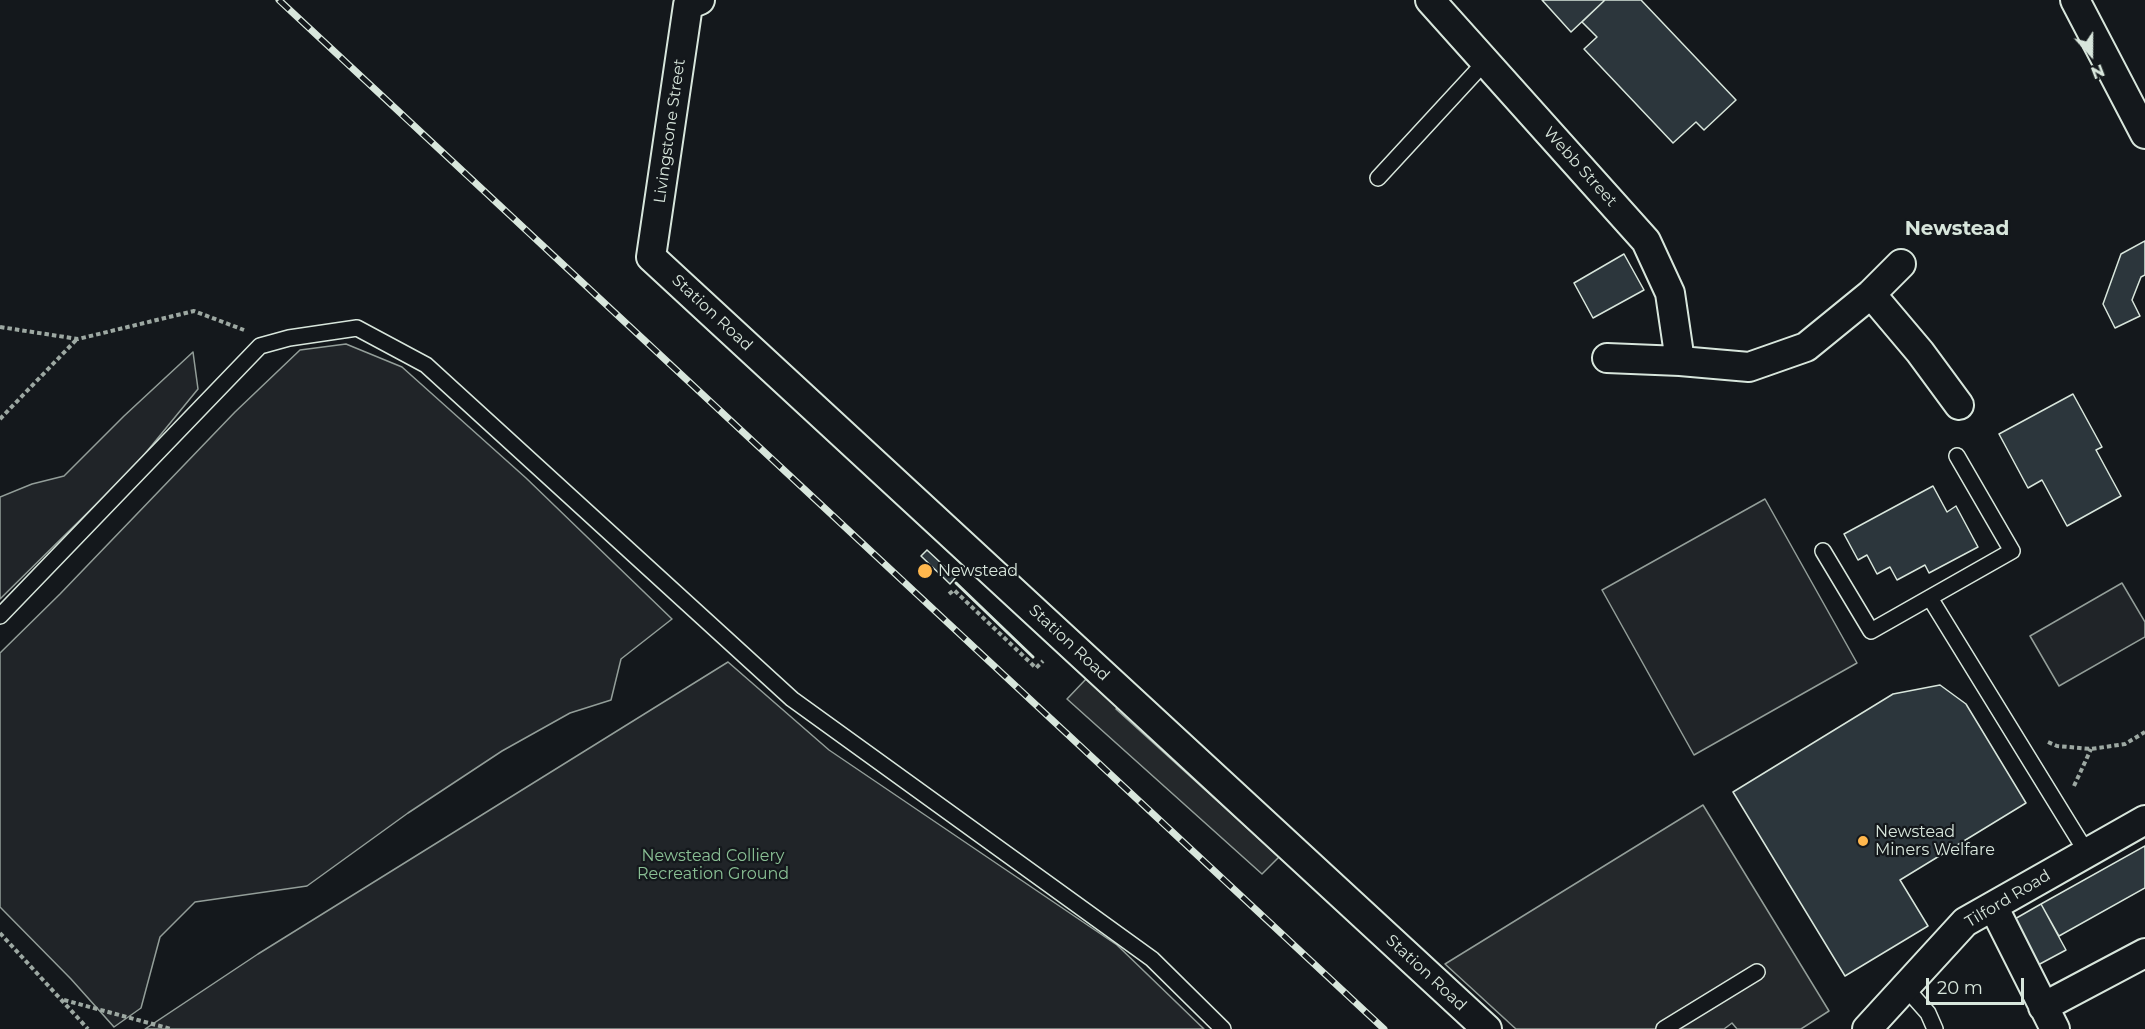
<!DOCTYPE html>
<style>
body{margin:0}
#map{position:relative;width:2145px;height:1029px;overflow:hidden;background:#14181c;font-family:Montserrat,sans-serif}
canvas{display:block}
.north{position:absolute;left:2061px;top:24px;width:60px;height:60px;-webkit-text-stroke:4px #14181c;paint-order:stroke;rotate:159deg;font-size:16px;font-weight:700;line-height:24px;text-align:center;color:#d8e6dc}
.north::after{content:'';display:block;margin:auto;width:21px;height:27px;background:#d8e6dc;clip-path:polygon(50% 0,100% 100%,50% 72%,0 100%)}
.scale{position:absolute;left:1926px;top:978px;width:98px;height:27px;box-sizing:border-box;border:3px solid #d8e6dc;border-top:0;padding-left:8px;font-size:18px;line-height:21px;white-space:nowrap;color:#d8e6dc;-webkit-text-stroke:4px #14181c;paint-order:stroke}
</style>
<div id="map">
<canvas width="2145" height="1029"></canvas>
<div class="north">N</div>
<div class="scale">20 m</div>
</div>
<script>
const g = document.querySelector('canvas').getContext('2d');
g.lineJoin = 'round';
function fill(path, color) { g.fillStyle = color; g.fill(path, 'evenodd'); }
const toPath = rows => new Path2D(rows.map(r => 'M' + r).join(''));
function trace(path, color, width, dash) { g.strokeStyle = color; g.lineWidth = width; g.lineCap = dash ? 'butt' : 'round'; g.setLineDash(dash || []); g.stroke(path); }
function label(font, color, halo, rows, align = 'center') {
  g.font = font + ' Montserrat,sans-serif'; g.lineWidth = 4.5; g.setLineDash([]); g.textBaseline = 'middle'; g.strokeStyle = halo; g.fillStyle = color; for (const [text, x, y, turn = 0] of rows) {
    g.save(); g.translate(x, y); g.rotate((+turn || 0) * Math.PI / 180); g.textAlign = isNaN(turn) ? turn : align; if (halo) g.strokeText(text, 0, 0); g.fillText(text, 0, 0); g.restore();
  }
}
const green = toPath([
 [346,344,402,367,526,478,672,619,621,659,611,700,570,713,502,751,408,813,307,886,195,902,160,937,141,1008,114,1027,71,979,0,907,0,653,60,594,235,412,300,350,346,344],
 [193,352,198,389,135,466,0,599,0,497,32,484,64,476,124,416,193,352],
 [1765,499,1857,663,1694,755,1602,590,1765,499],
 [2122,583,2145,622,2145,637,2059,686,2030,636,2122,583],
 [728,662,829,750,1117,945,1204,1029,145,1029,258,954,728,662]
]);
const parking = toPath([
 [1087,678,1119,706,1116,709,1279,857,1262,874,1067,699,1087,678],
 [1703,805,1829,1011,1801,1029,1737,1029,1732,1023,1724,1029,1516,1029,1445,964,1703,805]
]);
const building = toPath([
 [1542,0,1605,0,1571,32,1542,0],
 [1605,0,1641,0,1736,100,1704,130,1696,122,1673,143,1584,49,1597,37,1582,22,1605,0],
 [2145,241,2145,275,2141,277,2132,300,2140,316,2115,328,2103,304,2121,254,2145,241],
 [1624,254,1644,290,1593,318,1574,283,1624,254],
 [2073,394,2102,447,2096,450,2121,496,2067,526,2042,480,2028,488,1999,434,2073,394],
 [1933,486,1947,512,1956,506,1978,547,1929,573,1925,565,1897,580,1890,567,1877,574,1867,555,1858,560,1844,534,1933,486],
 [927,550,956,577,950,584,921,556,927,550],
 [1940,685,1966,704,2026,803,1900,880,1928,926,1845,976,1733,792,1893,694,1940,685],
 [2145,846,2145,888,2059,936,2041,904,2145,846],
 [2041,904,2066,950,2038,965,2013,920,2041,904]
]);
const path = toPath([
 [0,327,78,339,194,311,244,330],
 [0,419,77,339],
 [949,594,954,590,1036,668,1043,661],
 [2048,742,2057,746,2091,749,2125,744,2145,732],
 [2074,786,2091,749],
 [0,933,88,1029],
 [64,1000,171,1029]
]);
const service = toPath([
 [1378,178,1485,62],
 [1823,551,1871,631,2012,551,1957,456],
 [1930,598,2087,853],
 [0,616,260,346,289,338,357,328,426,365,792,699,1152,959,1223,1029],
 [1905,987,1928,1013,1935,1029],
 [1664,1029,1757,972]
]);
const minor = toPath([
 [700,0,688,5,651,257,1487,1029],
 [1430,0,1646,241,1670,293,1680,361,1749,367,1806,347,1871,294,1901,264],
 [2075,0,2145,134],
 [1871,294,1920,352,1959,405],
 [1607,358,1680,361],
 [1993,906,2055,1029],
 [2043,1007,2145,953],
 [1867,1029,1965,922,2145,820]
]);
const rail = toPath([
 [279,0,1384,1029]
]);
const wall = toPath([
 [956,583,1033,657]
]);
const markers = [
 [925,571,8,"#ffb74d"],
 [1863,841,6,"#ffb74d"]
];
const streetNames = [
 ["Livingstone Street",670,131,-82],
 ["Webb Street",1580,167,48],
 ["Station Road",712,313,43],
 ["Station Road",1069,643,43],
 ["Tilford Road",2008,899,-31],
 ["Station Road",1426,973,43]
];
const poiNames = [
 ["Newstead",938,571],
 ["Newstead",1875,832],
 ["Miners Welfare",1875,850]
];
const parkNames = [
 ["Newstead Colliery",713,856],
 ["Recreation Ground",713,874]
];
const quarterNames = [
 ["Newstead",1957,229]
];
fill(green, '#202428');
trace(green, '#939e99', 1.5);
fill(parking, '#24282b');
trace(parking, '#939e99', 1.5);
fill(building, '#2c363c');
trace(building, '#d8e6dc', 1.5);
trace(service, '#d8e6dc', 18);
trace(minor, '#d8e6dc', 32);
trace(path, '#9da8a2', 4, [4.5, 3]);
trace(service, '#14181c', 15);
trace(minor, '#14181c', 28);
trace(rail, '#d8e6dc', 7);
trace(rail, '#14181c', 4.5, [14]);
trace(wall, '#d8e6dc', 3);
for (const [x, y, r, color] of markers) { const dot = new Path2D(); dot.arc(x, y, r, 0, 2 * Math.PI); g.fillStyle = color; g.fill(dot); trace(dot, '#14181c', 2); }
label('16px', '#d8e6dc', '#14181c', streetNames);
label('16px', '#d8e6dc', '#14181c', poiNames, 'left');
label('16px', '#8ac095', '#14181c', parkNames);
label('bold 20px', '#d8e6dc', '#14181c', quarterNames);
</script>
